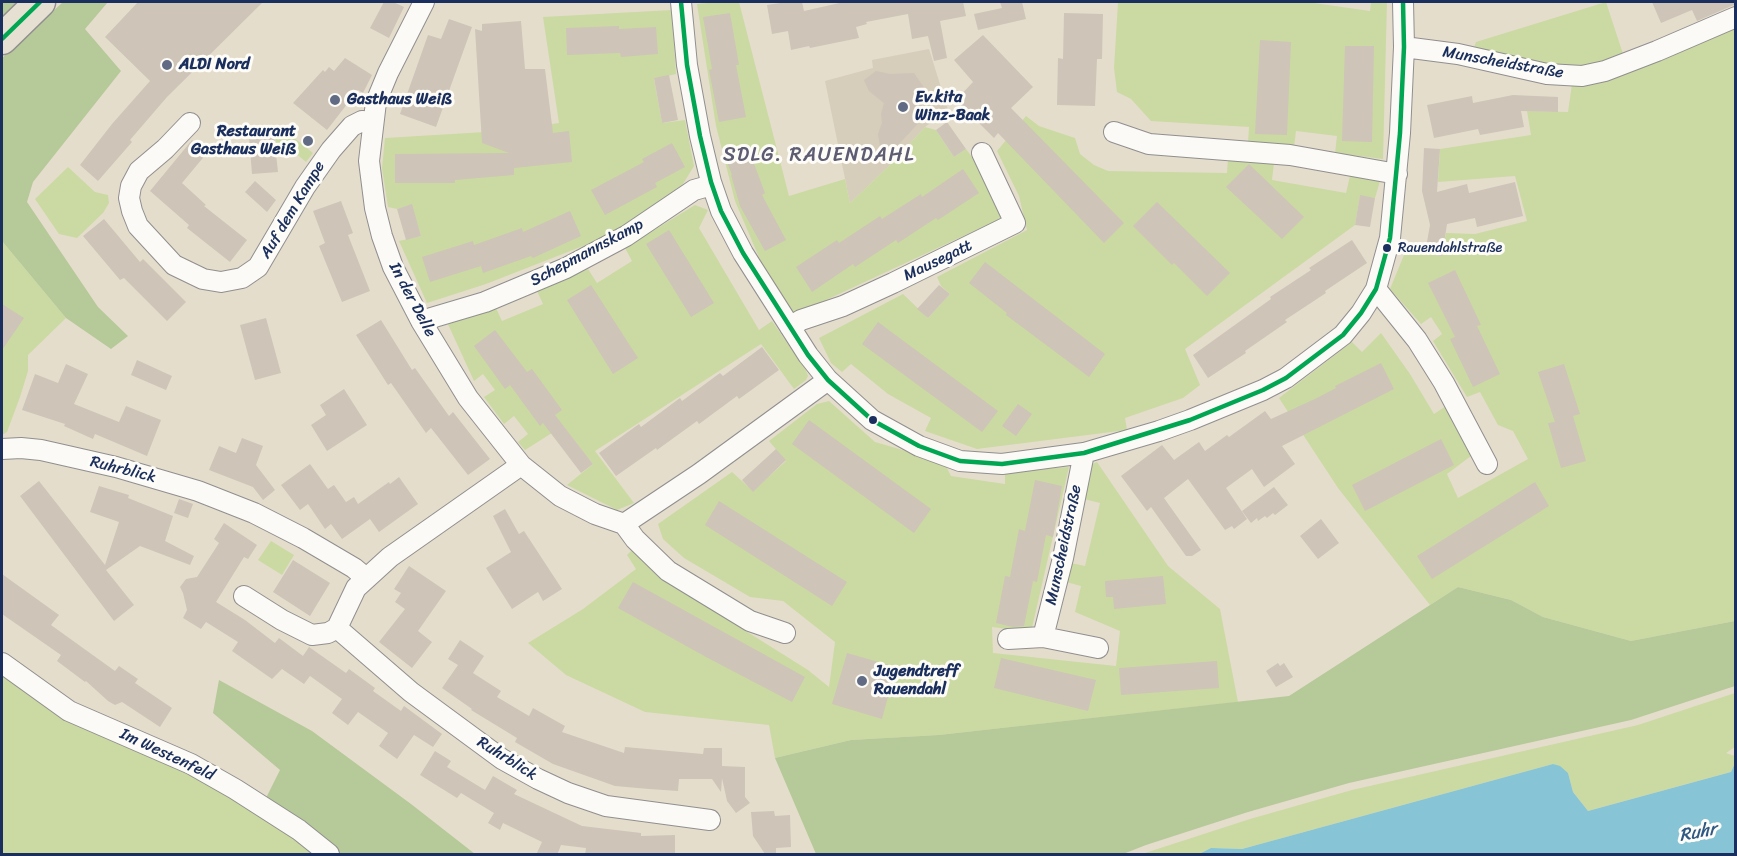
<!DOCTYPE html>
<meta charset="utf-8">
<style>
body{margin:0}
#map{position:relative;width:1737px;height:856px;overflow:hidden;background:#e4ddcc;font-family:Sriracha,sans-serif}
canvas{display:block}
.frame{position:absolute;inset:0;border:3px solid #1b2f5e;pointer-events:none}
</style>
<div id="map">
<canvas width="1737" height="856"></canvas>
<div class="frame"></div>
</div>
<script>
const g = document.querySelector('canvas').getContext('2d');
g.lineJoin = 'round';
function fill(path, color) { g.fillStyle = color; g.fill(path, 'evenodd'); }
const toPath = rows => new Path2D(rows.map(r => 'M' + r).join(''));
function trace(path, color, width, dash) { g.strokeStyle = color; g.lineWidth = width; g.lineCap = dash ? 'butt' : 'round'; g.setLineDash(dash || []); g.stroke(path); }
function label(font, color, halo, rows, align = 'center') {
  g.font = font + ' Sriracha,sans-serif'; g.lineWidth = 6; g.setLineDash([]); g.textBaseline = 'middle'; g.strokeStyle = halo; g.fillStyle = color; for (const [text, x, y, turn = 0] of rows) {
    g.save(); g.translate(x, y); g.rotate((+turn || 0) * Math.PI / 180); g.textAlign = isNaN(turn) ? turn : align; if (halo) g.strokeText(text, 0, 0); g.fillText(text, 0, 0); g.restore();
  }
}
const built = toPath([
 [929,49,948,110,925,127,893,162,850,203,825,81,873,68,872,60]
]);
const green = toPath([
 [717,2,739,2,789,196,845,179,850,203,893,162,925,127,936,130,954,157,966,149,978,165,1002,218,794,315,761,262,735,201,716,126,697,4],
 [1118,2,1307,2,1370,11,1371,2,1387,2,1383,159,1335,153,1337,136,1296,131,1294,147,1248,143,1249,127,1151,121,1131,99,1117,92,1114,68],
 [1606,2,1625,60,1573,69,1472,53,1476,42],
 [672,10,676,74,654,79,662,123,685,120,694,166,678,192,606,237,486,284,427,303,399,241,421,236,411,205,397,209,388,207,382,168,385,138,502,131,559,123,543,17],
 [1735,20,1735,621,1631,641,1543,617,1511,600,1458,587,1430,605,1338,488,1279,398,1352,342,1362,352,1381,333,1410,374,1434,414,1446,406,1471,456,1447,474,1458,498,1528,459,1513,431,1498,425,1480,392,1467,397,1433,341,1442,334,1431,317,1421,324,1390,289,1406,250,1441,256,1446,233,1475,234,1527,221,1515,176,1438,182,1440,149,1531,135,1527,111,1568,112,1573,77],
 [1026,116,1039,126,1075,138,1080,154,1094,165,1108,171,1227,173,1228,158,1274,163,1272,180,1346,193,1350,176,1380,181,1375,198,1360,196,1355,225,1185,349,1200,385,1183,398,1125,418,1127,430,977,449,925,431,931,418,888,394,851,364,842,372,831,363,819,338,903,294,928,318,950,294,941,286,937,277,1027,230,1019,196,997,151],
 [278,125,313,153,306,162,287,146,277,148,273,129],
 [68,167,95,192,108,195,109,203,103,213,77,238,59,234,35,199],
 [695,205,708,210,699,228,759,330,772,321,806,370,808,376,806,380,794,389,761,344,595,451,634,503,617,510,567,485,593,464,563,426,525,450,518,442,528,434,514,416,504,424,484,397,495,390,483,374,474,381,447,322,496,308,502,321,543,304,537,291,588,269,597,283,632,261,625,248],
 [2,241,66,318,28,355,28,371,20,397,7,432,2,435],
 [829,401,875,442,944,462,951,476,1005,484,1005,471,1069,467,1031,632,992,627,993,653,1116,666,1120,631,1075,612,1081,586,1066,582,1071,563,1085,566,1100,503,1084,499,1092,464,1097,462,1168,566,1220,609,1238,702,939,735,851,740,775,758,769,725,645,712,566,675,528,643,583,609,636,569,627,555,633,549,666,581,808,670,829,687,835,642,783,601,750,597,684,558,663,539,658,524,732,472,753,491,786,461,769,441,817,404],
 [271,541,294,555,282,575,258,560],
 [2,674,80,726,189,774,263,812,322,854,2,854],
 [1735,693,1735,747,1726,753,1735,756,1735,763,1731,772,1588,811,1573,792,1568,773,1553,764,1242,849,1211,848,1199,854,1142,854,1250,819,1352,790,1638,725]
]);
const forest = toPath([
 [2,2,21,2,2,22],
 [63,2,108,2,85,29,121,71,33,182,27,202,98,307,128,336,111,349,66,318,2,241,2,58],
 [1458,587,1511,600,1543,617,1631,641,1735,621,1735,686,1631,720,1349,783,1248,812,1146,845,1123,854,816,854,775,758,851,740,939,735,1289,696],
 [219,680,312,731,411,804,475,854,334,854,264,802,280,770,213,713]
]);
const water = toPath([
 [1735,763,1735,854,1199,854,1211,848,1242,849,1553,764,1560,766,1568,773,1573,792,1588,811,1731,772]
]);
const building = toPath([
 [138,2,263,2,167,97,130,140,132,142,98,181,80,165,112,124,150,81,105,37],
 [384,2,393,2,404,7,389,38,370,28],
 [787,2,802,2,804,11,844,2,963,2,966,16,940,21,947,58,934,61,928,36,912,39,908,14,866,22,867,24,856,27,859,38,810,48,809,46,791,50,788,31,772,34,767,5],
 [1000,2,1022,2,1026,19,978,30,974,14,1002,8],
 [1652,2,1736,2,1736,4,1697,21,1692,10,1661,23],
 [730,13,739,65,736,65,746,117,719,122,709,70,712,69,703,17],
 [1064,13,1103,14,1102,59,1097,59,1095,106,1057,105,1058,58,1063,59],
 [449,19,472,27,436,127,400,114,428,35,441,39],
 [521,21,525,69,545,69,553,133,569,131,572,162,514,168,514,175,455,180,455,183,395,183,395,154,509,153,482,143,475,29,482,31,482,24],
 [619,26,619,29,656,27,658,54,621,57,620,53,567,55,566,28],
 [983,35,1033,87,1011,108,1124,223,1104,243,998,133,994,138,956,100,973,82,954,60],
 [1260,40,1291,42,1287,135,1255,134],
 [1345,46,1374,46,1372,142,1342,141],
 [345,58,372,75,363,93,358,90,327,130,293,103,323,70,325,72,329,67,334,71],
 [876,71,890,74,914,73,927,92,921,94,926,115,897,146,880,146,878,134,882,123,881,114,884,103,869,91,864,80],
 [669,75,678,120,662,123,654,78],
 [1513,95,1558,97,1558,112,1521,111,1524,127,1480,135,1478,129,1434,138,1427,105,1472,96,1473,103],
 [947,122,966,149,954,157,936,130],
 [274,135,278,172,252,174,249,137],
 [192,140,207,153,182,183,206,205,204,206,247,240,230,262,187,228,189,225,150,191],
 [672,143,685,167,655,183,657,187,605,215,591,190,644,162,642,159],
 [747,145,765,193,762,195,786,240,765,251,740,206,731,175,732,175,724,154],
 [1424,148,1440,149,1437,192,1467,184,1469,193,1515,182,1523,216,1477,227,1475,218,1447,224,1442,256,1425,253,1430,225,1422,191],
 [1249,164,1304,217,1282,239,1226,187],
 [963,169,979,193,938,220,936,218,898,243,896,240,855,267,853,264,812,292,796,267,837,240,839,243,880,216,882,219,921,194,922,197],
 [255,181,276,200,267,212,245,192],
 [1360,195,1375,198,1370,227,1355,225],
 [341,201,353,233,348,235,370,291,342,302,319,246,325,243,313,211],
 [1157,202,1230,273,1207,296,1174,263,1172,265,1133,226],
 [412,204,421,236,406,240,397,209],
 [570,211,581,236,533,258,531,256,483,273,481,266,430,282,422,257,473,241,474,245,522,228,523,232],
 [104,219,140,262,143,259,186,302,167,321,124,278,120,280,83,236],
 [669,230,714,303,691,317,646,244],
 [1352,240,1367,263,1325,291,1326,293,1285,320,1287,322,1245,351,1246,353,1208,378,1193,355,1271,299,1270,297,1311,270,1309,268],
 [985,262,1105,354,1089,377,1006,315,1007,313,969,283],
 [1455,270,1481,325,1477,326,1500,374,1473,387,1450,339,1455,337,1428,283],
 [591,285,638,358,613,374,567,300],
 [939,285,950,294,928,318,917,309],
 [2,304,24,318,2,350],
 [266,318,281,373,255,380,240,325],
 [381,320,412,370,415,368,449,416,453,412,490,459,468,475,431,428,426,433,391,383,388,385,356,335],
 [878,322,998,411,982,432,862,344],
 [495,330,527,372,532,369,562,410,555,415,593,464,581,473,543,423,540,426,510,385,505,389,474,346],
 [762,347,779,370,739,399,737,396,699,424,697,421,657,450,656,448,616,476,599,453,639,424,641,427,680,398,682,401,720,373,723,376],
 [137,360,172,376,166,390,131,375],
 [1381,363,1394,389,1282,446,1295,464,1264,487,1252,469,1226,488,1247,519,1234,529,1232,526,1225,530,1188,479,1164,498,1201,550,1192,556,1186,556,1151,507,1147,511,1121,476,1162,445,1174,460,1199,442,1205,451,1227,435,1229,437,1265,411,1271,419,1317,398,1336,388,1335,386],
 [66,364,88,374,74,404,119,422,126,406,161,420,147,456,95,434,93,439,64,426,65,424,22,410,35,374,58,383],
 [1564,364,1580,414,1573,416,1586,461,1561,468,1548,423,1555,422,1538,372],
 [344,389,367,425,327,451,311,425,326,415,320,405],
 [1018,404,1032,414,1016,436,1002,426],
 [809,420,931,509,914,533,792,444],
 [242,438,263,446,256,465,275,490,263,500,253,487,209,470,219,446,236,453],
 [1441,439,1454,465,1365,511,1352,485],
 [776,449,786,460,753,492,742,480],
 [310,464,328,489,334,485,346,502,354,497,358,504,389,482,390,484,399,477,418,504,379,532,370,519,342,539,331,524,325,529,308,504,300,510,281,485],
 [1035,480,1062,486,1053,537,1046,535,1037,582,1033,581,1024,626,1013,627,996,623,1005,576,1010,577,1019,529,1025,531],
 [39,481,105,565,119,522,90,512,99,486,129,495,128,498,173,516,165,541,194,556,190,565,140,546,106,570,134,605,114,621,20,496],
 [1535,482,1549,506,1432,579,1417,556],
 [1274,487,1288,505,1275,515,1273,513,1267,518,1265,516,1258,521,1257,518,1251,523,1242,511],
 [179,499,193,504,188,518,174,513],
 [719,501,847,582,832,606,705,525],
 [505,509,519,534,524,531,562,589,543,601,538,592,512,609,486,568,511,552,493,516],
 [1321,519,1339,543,1318,559,1300,536],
 [224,523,257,545,248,559,244,557,216,602,245,620,275,643,279,638,303,656,309,647,346,673,349,669,375,688,373,691,401,711,404,706,442,734,433,747,414,735,397,759,379,746,388,733,358,712,348,725,332,713,342,699,310,676,304,684,282,669,272,679,232,651,238,642,206,622,201,629,183,618,187,610,183,593,180,587,186,579,197,577,219,543,214,539],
 [293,560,330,583,310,616,273,592],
 [409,566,446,591,418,631,432,642,412,668,379,642,405,609,395,602,401,593,394,589],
 [2,574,59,615,51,625,115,671,119,666,138,679,135,683,172,708,160,727,122,702,115,705,108,701,86,681,85,682,57,661,61,655,2,614],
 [1163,576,1166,604,1114,609,1113,597,1106,597,1105,581],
 [633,582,805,677,792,702,706,657,618,608],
 [460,640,484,656,473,673,501,691,497,697,529,716,533,708,565,726,562,732,624,753,625,747,703,754,704,748,722,748,722,766,745,767,745,797,750,803,736,813,727,801,722,778,721,792,712,779,679,779,678,791,649,789,615,786,553,764,515,742,517,738,471,710,472,709,442,688,458,665,448,659],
 [847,653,896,667,882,719,832,704],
 [1001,658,1096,680,1088,711,994,688],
 [1217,661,1219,688,1121,695,1119,668],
 [1278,663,1280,666,1284,663,1293,677,1276,687,1266,671],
 [435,751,451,761,447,767,485,790,493,776,517,790,514,794,582,826,641,833,641,836,675,835,675,855,585,855,586,848,561,845,557,855,536,855,542,842,503,823,500,830,488,823,494,813,461,793,457,798,420,775],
 [774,811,775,816,790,815,791,847,776,848,776,854,765,854,753,836,751,812]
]);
const street = toPath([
 [424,2,388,73,376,102,369,161,375,208,382,236,393,267,421,321,468,398,521,465,560,496,595,514,624,524,635,539,668,571,750,621,785,633],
 [681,2,687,65,700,136,711,182,721,211,743,253,808,355,828,380,872,420,919,446,960,461,1002,464,1084,453,1159,431,1190,420,1263,390,1286,378,1343,335,1361,313,1376,289,1390,238,1400,133,1404,47,1403,2],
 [1404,47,1458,54,1547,74,1582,76,1605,71,1657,51,1736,17],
 [190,123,165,149,139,171,131,186,129,198,132,211,138,226,174,265,203,279,221,282,242,278,258,267,305,187,331,150,352,126,362,121,372,122],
 [1114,132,1149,144,1290,155,1397,174],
 [1376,289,1417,340,1444,383,1487,464],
 [421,321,485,302,566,268,626,236,694,190,712,185],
 [790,327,801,320,843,306,893,283,1015,223,982,153],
 [2,449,21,448,41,450,116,467,198,491,254,513,303,538,354,568,366,578],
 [521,465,390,557,356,588,337,628,411,692,502,759,538,779,568,793,606,806,710,820],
 [624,524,699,474,828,380],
 [244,596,282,620,312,635,328,633,337,628],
 [1043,637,1098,648],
 [1008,639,1043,637,1063,558,1084,453],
 [2,663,69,711,191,764,235,789,299,830,329,854]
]);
const primary = toPath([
 [2,39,40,2]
]);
const bus1 = toPath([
 [681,2,687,65,700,136,711,182,721,211,743,253,808,355,828,380,872,420,919,446,960,461,1002,464,1084,453,1190,420,1263,390,1286,378,1343,335,1361,313,1376,289,1390,238,1400,133,1404,47,1403,2],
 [2,39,40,2]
]);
const markers = [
 [167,65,6,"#616c84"],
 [335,100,6,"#616c84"],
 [903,107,6,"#616c84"],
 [308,141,6,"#616c84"],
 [1387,248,5,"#1b2f5e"],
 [873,420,5,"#1b2f5e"],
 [862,681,6,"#616c84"]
];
const busNames = [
 ["Rauendahlstraße",1398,248]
];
const streetNames = [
 ["Munscheidstraße",1503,63,10],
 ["Auf dem Kampe",293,210,-59],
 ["Schepmannskamp",587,253,-28],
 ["Mausegatt",938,261,-26],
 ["In der Delle",412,300,62],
 ["Ruhrblick",123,470,14],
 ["Munscheidstraße",1064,545,-78],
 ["Im Westenfeld",167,755,25],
 ["Ruhrblick",507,759,32]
];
const poiNames = [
 ["ALDI Nord",179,65],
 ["Ev.kita",915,98],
 ["Winz-Baak",915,116],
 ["Gasthaus Weiß",347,100],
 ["Restaurant",296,132,"right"],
 ["Gasthaus Weiß",296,150,"right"],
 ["Jugendtreff",874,672],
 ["Rauendahl",874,690]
];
const waterNames = [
 ["Ruhr",1698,833,-11]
];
const quarterNames = [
 ["SDLG. RAUENDAHL",819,156]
];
fill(built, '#d6cdba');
fill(green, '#cbdaa2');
fill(forest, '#b6c998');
fill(water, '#86c4d6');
fill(building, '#cec4b8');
trace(street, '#908f8f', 22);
trace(primary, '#908f8f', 33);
trace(street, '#fbfaf7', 20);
trace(primary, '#e6e0d3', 30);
trace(bus1, '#00a651', 4.5);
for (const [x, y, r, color] of markers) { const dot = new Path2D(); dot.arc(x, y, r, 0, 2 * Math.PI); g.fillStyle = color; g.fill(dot); trace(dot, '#fdfcf7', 2); }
label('14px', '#1b2f5e', '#fdfcf7', busNames, 'left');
label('16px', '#1b2f5e', '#fdfcf7', streetNames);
label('bold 16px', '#1b2f5e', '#fdfcf7', poiNames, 'left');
label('italic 18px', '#2f5984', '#fdfcf7', waterNames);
g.letterSpacing = '1.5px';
label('20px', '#5e5c72', '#fdfcf7', quarterNames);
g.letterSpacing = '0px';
</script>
